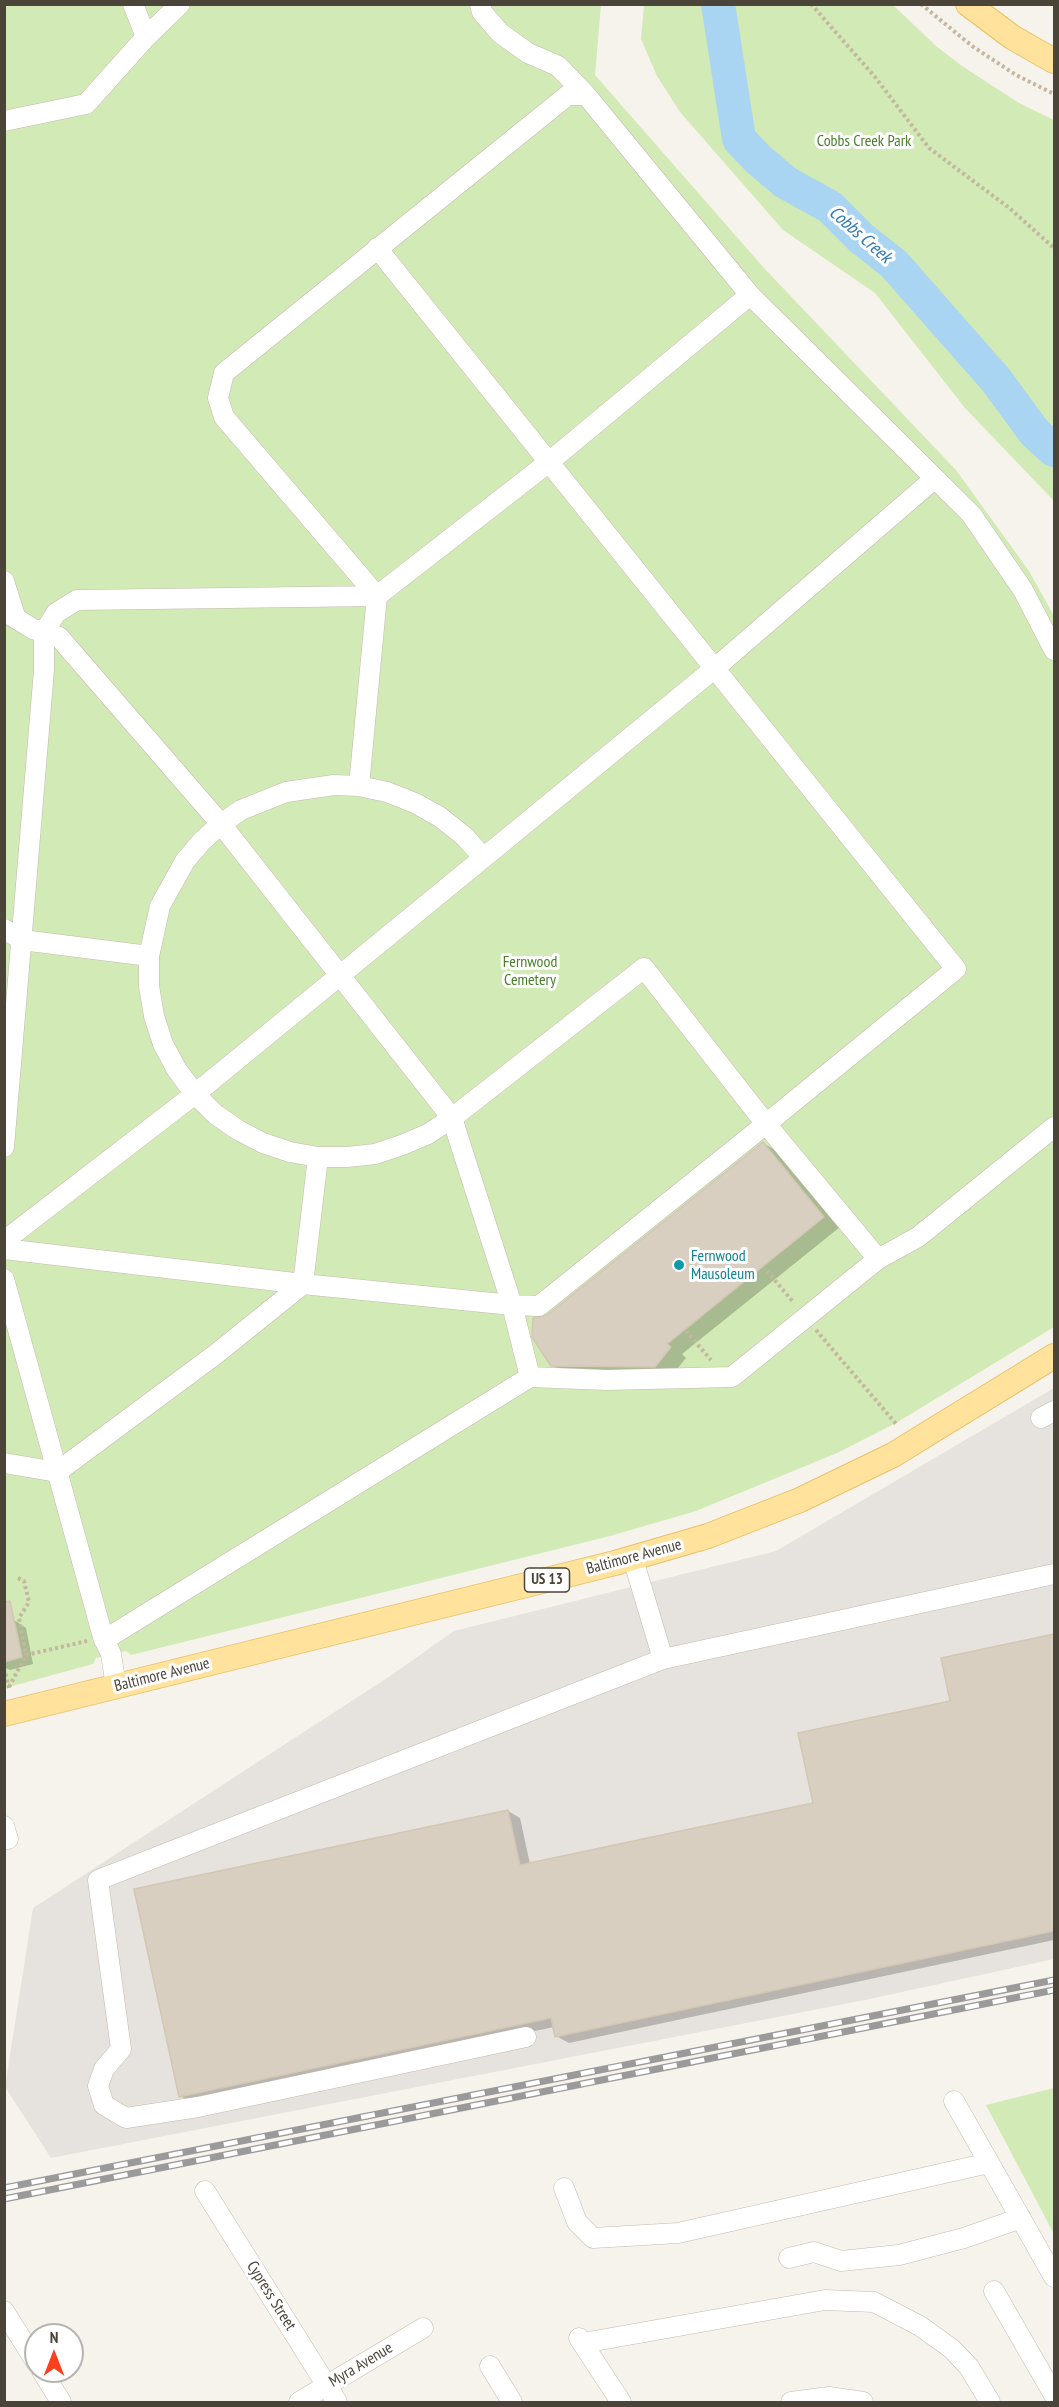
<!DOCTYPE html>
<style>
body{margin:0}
#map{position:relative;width:1059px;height:2407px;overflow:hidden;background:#f6f3ec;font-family:"PT Sans Narrow",sans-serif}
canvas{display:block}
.frame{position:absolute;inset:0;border:6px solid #4b4439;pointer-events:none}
.north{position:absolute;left:24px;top:2323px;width:60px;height:60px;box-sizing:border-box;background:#fff;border:2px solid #b7b4b0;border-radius:50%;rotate:0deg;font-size:16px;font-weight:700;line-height:24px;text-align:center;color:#4b4439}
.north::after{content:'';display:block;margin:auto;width:21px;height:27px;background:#fc3f1d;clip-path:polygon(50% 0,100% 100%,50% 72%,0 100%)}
</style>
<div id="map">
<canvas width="1059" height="2407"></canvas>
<div class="frame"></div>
<div class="north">N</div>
</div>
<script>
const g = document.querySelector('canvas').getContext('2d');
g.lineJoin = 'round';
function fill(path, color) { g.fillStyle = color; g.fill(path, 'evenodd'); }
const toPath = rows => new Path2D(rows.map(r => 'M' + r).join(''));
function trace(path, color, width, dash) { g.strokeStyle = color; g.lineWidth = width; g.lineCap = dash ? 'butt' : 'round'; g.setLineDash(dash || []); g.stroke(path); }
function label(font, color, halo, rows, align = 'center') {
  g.font = font + ' "PT Sans Narrow",sans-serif'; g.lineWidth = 6; g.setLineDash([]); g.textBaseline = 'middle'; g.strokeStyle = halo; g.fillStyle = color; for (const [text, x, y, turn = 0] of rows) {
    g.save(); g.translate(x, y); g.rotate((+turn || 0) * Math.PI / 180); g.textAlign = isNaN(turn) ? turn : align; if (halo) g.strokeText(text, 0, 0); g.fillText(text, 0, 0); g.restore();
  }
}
const industrial = toPath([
 [1054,1388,1054,1959,865,2000,51,2158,5,2087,33,1908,390,1676,454,1631,776,1551]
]);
const green = toPath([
 [5,5,601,5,595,75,764,268,956,470,1029,571,1054,616,1054,1327,896,1423,837,1453,696,1511,610,1536,131,1655,126,1651,111,1654,96,1658,93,1664,5,1688],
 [644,5,893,5,936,46,962,66,1019,103,1054,120,1054,501,965,408,875,293,783,230,680,112,657,76,641,39],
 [1054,2088,1054,2234,986,2105]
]);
const shadow = toPath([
 [763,1143,780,1153,840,1227,682,1354,686,1358,672,1375,569,1374,552,1365,547,1317],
 [14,1620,26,1628,33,1664,10,1670,4,1667,4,1623],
 [1054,1636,1054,1940,569,2043,556,2036,554,2027,192,2103,180,2096,508,1811,520,1818,530,1864,815,1804,951,1702,943,1659]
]);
const river = toPath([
 [718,4,739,139,758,159,785,182,830,207,861,238,894,264,996,380,1035,433,1054,450]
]);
const building = toPath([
 [763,1142,824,1217,667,1344,671,1347,655,1367,551,1366,532,1337,533,1318,547,1315,763,1142],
 [10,1601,22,1657,4,1662,4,1602,10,1601],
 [1054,1634,1054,1931,555,2037,551,2018,179,2097,134,1889,508,1810,520,1865,813,1803,798,1733,950,1701,941,1658,1054,1634]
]);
const path = toPath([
 [811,4,875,77,929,148,1008,207,1054,248],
 [921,4,972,46,1016,75,1054,94],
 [767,1271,794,1303],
 [816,1330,897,1425],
 [686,1331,711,1360],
 [18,1578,24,1581,29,1602,19,1618,26,1655],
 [4,1668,9,1688],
 [9,1687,26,1655,87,1641]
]);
const minor = toPath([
 [133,4,146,37],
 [480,4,482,12,500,33,528,53,558,66,586,95],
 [4,121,86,104,146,37,180,4],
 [377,248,956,969,766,1124,644,968,452,1118,512,1305,539,1306,766,1124,878,1259,732,1377,607,1380,530,1377],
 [4,581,16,619],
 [4,611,33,629,44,632,44,670,4,1147],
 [359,786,377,596,549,462,750,295],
 [483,857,464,836,440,817,415,803,387,792,359,786,334,785,286,792,241,810,221,824,202,841,185,861,160,906,149,956,149,986,154,1016,163,1044,177,1070,195,1094,215,1114,238,1130,263,1143,290,1152,318,1157,347,1157,375,1154,402,1145,428,1134,452,1118,221,824,59,637,44,632,56,613,77,600,377,596,224,417,218,398,224,373,568,95,586,95,750,295,971,514,1023,590,1054,650],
 [4,929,22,940,149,956],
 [4,1241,195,1094,526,823,715,668,934,479],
 [4,1249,303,1284,512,1305,530,1377,104,1640],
 [878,1259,918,1237,1054,1127],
 [4,1279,103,1637,111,1654,116,1687],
 [1041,1418,1054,1411],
 [4,1463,57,1472,216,1354,303,1284,318,1157],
 [633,1559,663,1659,1054,1574],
 [4,1826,8,1839,4,1839],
 [526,2037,198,2107,126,2118,104,2105,98,2086,104,2069,121,2049,98,1880,663,1659],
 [954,2101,1054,2277],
 [564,2188,577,2222,593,2238,678,2233,989,2163],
 [205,2191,337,2402],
 [789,2258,814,2252,841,2261,899,2255,964,2238,1021,2218],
 [994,2291,1054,2395],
 [4,2311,36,2362],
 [579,2338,621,2402],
 [583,2343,825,2300,874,2302,920,2326,952,2349,969,2367,990,2402],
 [490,2366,512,2402],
 [42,2371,61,2402],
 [299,2402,423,2328],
 [791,2402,829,2397,863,2402]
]);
const major = toPath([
 [968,4,1012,37,1054,61],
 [4,1714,615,1563,708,1536,800,1500,893,1455,1054,1356]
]);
const rail = toPath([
 [4,2188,1054,1980],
 [4,2199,1054,1990]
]);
const markers = [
 [679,1265,6,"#0f9aa8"]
];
const shields = [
 [547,1580,45]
];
const shieldNames = [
 ["US 13",547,1580]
];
const parkNames = [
 ["Cobbs Creek Park",864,141],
 ["Fernwood",530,962],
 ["Cemetery",530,980]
];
const cultureNames = [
 ["Fernwood",691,1256],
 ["Mausoleum",691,1274]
];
const streetNames = [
 ["Baltimore Avenue",634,1557,-15],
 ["Baltimore Avenue",162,1675,-14],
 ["Cypress Street",271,2296,58],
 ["Myra Avenue",361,2365,-31]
];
const waterNames = [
 ["Cobbs Creek",860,235,41]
];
fill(industrial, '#e6e2dd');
fill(green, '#d2eab5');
fill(shadow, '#0003');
trace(river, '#a9d4f2', 34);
fill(building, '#d8cfc1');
trace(building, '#d3c7b4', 1.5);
trace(minor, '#c2bbae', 21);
trace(major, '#e6c16a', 26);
trace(path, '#c4b79f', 4, [3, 3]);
trace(minor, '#fff', 20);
trace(major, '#ffe39c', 24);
trace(rail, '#9a9a9a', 7);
trace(rail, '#fff', 4.5, [14]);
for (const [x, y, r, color] of markers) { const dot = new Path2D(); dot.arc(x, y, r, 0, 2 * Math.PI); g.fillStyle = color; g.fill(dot); trace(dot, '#fff', 2); }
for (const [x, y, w] of shields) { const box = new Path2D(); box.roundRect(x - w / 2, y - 12, w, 24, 4.5); g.fillStyle = '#fff'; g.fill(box); trace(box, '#4b4439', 1.5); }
label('bold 15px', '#4b4439', null, shieldNames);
label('16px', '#4a7f2a', '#fff', parkNames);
label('16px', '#0d838f', '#fff', cultureNames, 'left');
label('16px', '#4b4439', '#fff', streetNames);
label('italic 18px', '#2e7ab2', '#fff', waterNames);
</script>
